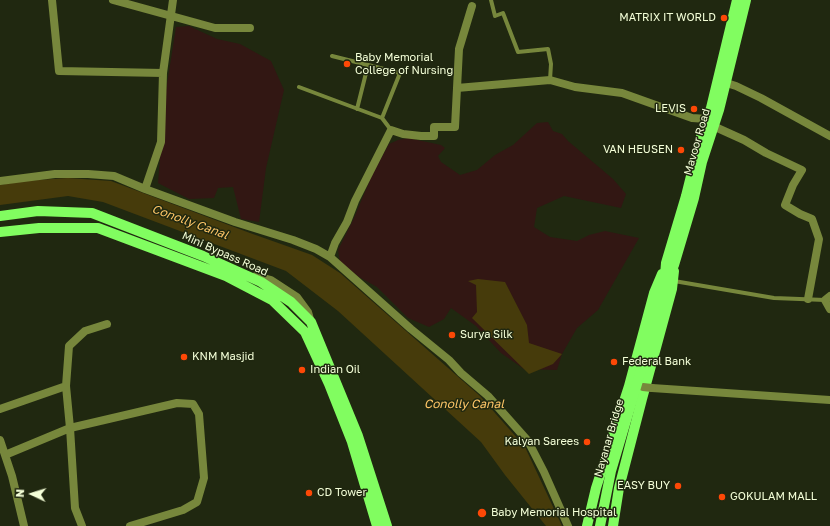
<!DOCTYPE html>
<style>
body{margin:0}
#map{position:relative;width:830px;height:526px;overflow:hidden;background:#202810;font-family:"Golos Text",sans-serif}
canvas{display:block}
.north{position:absolute;left:12px;top:474px;width:40px;height:40px;-webkit-text-stroke:3px #202810;paint-order:stroke;rotate:274deg;font-size:11px;font-weight:700;line-height:16px;text-align:center;color:#f4ffd8}
.north::after{content:'';display:block;margin:auto;width:14px;height:18px;background:#f4ffd8;clip-path:polygon(50% 0,100% 100%,50% 72%,0 100%)}
</style>
<div id="map">
<canvas width="830" height="526"></canvas>
<div class="north">N</div>
</div>
<script>
const g = document.querySelector('canvas').getContext('2d');
g.lineJoin = 'round';
function fill(path, color) { g.fillStyle = color; g.fill(path, 'evenodd'); }
const toPath = rows => new Path2D(rows.map(r => 'M' + r).join(''));
function trace(path, color, width, dash) { g.strokeStyle = color; g.lineWidth = width; g.lineCap = dash ? 'butt' : 'round'; g.setLineDash(dash || []); g.stroke(path); }
function label(font, color, halo, rows, align = 'center') {
  g.font = font + ' "Golos Text",sans-serif'; g.lineWidth = 3; g.setLineDash([]); g.textBaseline = 'middle'; g.strokeStyle = halo; g.fillStyle = color; for (const [text, x, y, turn = 0] of rows) {
    g.save(); g.translate(x, y); g.rotate((+turn || 0) * Math.PI / 180); g.textAlign = isNaN(turn) ? turn : align; if (halo) g.strokeText(text, 0, 0); g.fillText(text, 0, 0); g.restore();
  }
}
const green = toPath([
 [189,26,217,39,240,44,271,61,284,90,266,168,259,222,241,219,233,187,218,188,214,198,189,199,158,183,165,97,176,27],
 [548,122,553,131,562,134,568,141,613,179,626,194,621,208,564,196,537,208,534,227,550,237,577,241,589,235,605,231,639,238,598,310,577,328,562,354,557,370,524,369,501,353,476,326,451,308,444,319,429,327,408,318,377,287,359,277,340,262,338,250,354,218,372,175,389,144,398,140,408,138,441,145,445,148,438,156,441,162,460,175,477,170,495,155,513,145,537,123]
]);
const water = toPath([
 [68,178,111,181,250,233,312,255,340,273,480,396,525,447,562,526,546,526,505,475,481,442,338,311,286,271,103,202,68,196,0,205,0,185,23,181],
 [478,279,505,282,527,325,529,343,562,354,553,364,529,374,472,318,477,312,476,285,468,281]
]);
const lane = toPath([
 [491,0,495,16,503,13,518,52,548,49,551,64,550,80],
 [332,56,400,73,382,118],
 [299,87,382,118,391,130],
 [357,109,368,65],
 [674,281,774,298,825,300]
]);
const street = toPath([
 [52,0,59,71,163,73,173,0],
 [113,0,215,28,250,28],
 [472,6,459,49,455,127,434,127,434,136,421,136,403,134,391,130,355,201,347,222,335,243,330,257,411,329,449,360,461,373,488,396,528,441,544,472,568,526],
 [720,81,736,86,761,98,830,136],
 [457,88,550,80,575,87,622,93,692,118,707,119],
 [713,126,744,140,766,153,802,170,793,185,785,205,800,214,812,219,819,239,808,299],
 [0,181,55,174,88,174,114,176,145,189,235,222,293,240,316,249,330,257],
 [145,189,161,142,163,73],
 [256,276,271,280,297,297,308,312,310,319],
 [830,296,825,300,830,309],
 [652,388,830,400],
 [0,409,66,386],
 [0,440,12,476,24,526],
 [5,455,70,428,177,403,193,404,199,414,204,478,197,502,183,510,130,526],
 [82,526,75,508,70,428,66,386,69,346,85,331,107,324]
]);
const primary = toPath([
 [0,216,38,211,92,213,203,256,261,282,291,302,311,322,358,436,387,526],
 [0,232,39,228,98,228,226,276,272,300,305,332,329,384,352,442,377,526],
 [667,281,674,265,694,198,702,162,719,110,746,0],
 [645,357,664,288,666,263,686,196,702,132,711,108,737,0],
 [587,526,596,488,629,386,654,293,662,274],
 [613,526,619,488,642,399,672,289,674,271]
]);
const streetBridge = toPath([
 [643,387,652,388]
]);
const primaryBridge = toPath([
 [600,526,611,471,645,357]
]);
const markers = [
 [724,18,4,"#fd4806"],
 [347,64,4,"#fd4806"],
 [694,109,4,"#fd4806"],
 [681,150,4,"#fd4806"],
 [452,335,4,"#fd4806"],
 [184,357,4,"#fd4806"],
 [614,362,4,"#fd4806"],
 [302,370,4,"#fd4806"],
 [587,442,4,"#fd4806"],
 [678,486,4,"#fd4806"],
 [309,493,4,"#fd4806"],
 [722,497,4,"#fd4806"],
 [482,513,5,"#fd4806"]
];
const poiNames = [
 ["MATRIX IT WORLD",716,18,"right"],
 ["Baby Memorial",355,58],
 ["College of Nursing",355,71],
 ["LEVIS",686,109,"right"],
 ["VAN HEUSEN",673,150,"right"],
 ["Surya Silk",460,335],
 ["KNM Masjid",192,357],
 ["Federal Bank",622,362],
 ["Indian Oil",310,370],
 ["Kalyan Sarees",579,442,"right"],
 ["EASY BUY",670,486,"right"],
 ["CD Tower",317,493],
 ["GOKULAM MALL",730,497],
 ["Baby Memorial Hospital",491,513]
];
const streetNames = [
 ["Mavoor Road",697,142,-74],
 ["Mini Bypass Road",225,254,24],
 ["Nayanar Bridge",609,438,-74]
];
const waterNames = [
 ["Conolly Canal",190,222,20],
 ["Conolly Canal",464,404]
];
fill(green, '#321713');
fill(water, '#463b0b');
trace(lane, '#77873c', 4);
trace(street, '#77873c', 8);
trace(primary, '#81fd60', 10);
trace(streetBridge, '#77873c', 8);
trace(primaryBridge, '#81fd60', 10);
for (const [x, y, r, color] of markers) { const dot = new Path2D(); dot.arc(x, y, r, 0, 2 * Math.PI); g.fillStyle = color; g.fill(dot); trace(dot, '#202810', 1.5); }
label('11px', '#f4ffd8', '#202810', poiNames, 'left');
label('11px', '#f4ffd8', '#202810', streetNames);
label('italic 12px', '#fec667', '#202810', waterNames);
</script>
